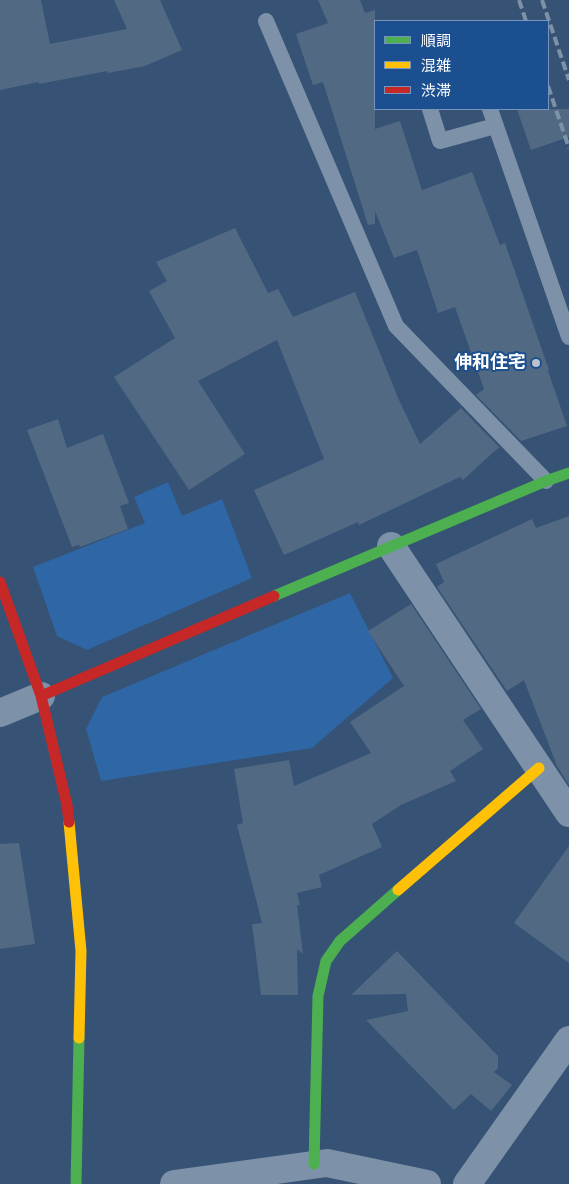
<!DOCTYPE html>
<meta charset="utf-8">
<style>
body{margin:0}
#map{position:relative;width:569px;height:1184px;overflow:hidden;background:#365274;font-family:"DejaVu Sans","Noto Sans JP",sans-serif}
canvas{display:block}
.legend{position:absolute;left:374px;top:20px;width:175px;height:90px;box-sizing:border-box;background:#1b4f8f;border:1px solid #7695bc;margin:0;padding:6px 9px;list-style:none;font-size:15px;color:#fff}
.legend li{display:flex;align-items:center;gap:10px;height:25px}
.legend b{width:25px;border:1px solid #7695bc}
</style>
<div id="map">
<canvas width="569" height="1184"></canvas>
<ul class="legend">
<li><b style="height:6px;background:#4caf50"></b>順調</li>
<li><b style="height:6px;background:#ffc107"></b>混雑</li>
<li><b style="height:6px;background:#c62828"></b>渋滞</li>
</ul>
</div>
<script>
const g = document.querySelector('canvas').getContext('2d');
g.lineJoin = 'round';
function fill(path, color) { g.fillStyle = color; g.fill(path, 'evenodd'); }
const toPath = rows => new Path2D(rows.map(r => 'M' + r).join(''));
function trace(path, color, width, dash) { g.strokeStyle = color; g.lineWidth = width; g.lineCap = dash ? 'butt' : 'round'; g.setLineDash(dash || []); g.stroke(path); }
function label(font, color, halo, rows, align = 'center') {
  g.font = font + ' "DejaVu Sans","Noto Sans JP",sans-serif'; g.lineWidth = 4; g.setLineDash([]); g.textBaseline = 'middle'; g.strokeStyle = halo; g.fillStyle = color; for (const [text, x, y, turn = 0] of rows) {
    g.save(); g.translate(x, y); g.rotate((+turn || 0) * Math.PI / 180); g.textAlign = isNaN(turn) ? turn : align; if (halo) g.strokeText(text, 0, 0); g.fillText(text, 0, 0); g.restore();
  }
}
const green = toPath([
 [168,482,182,516,222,499,252,578,87,650,57,636,33,567,145,523,134,497],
 [350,593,393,678,312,748,101,781,86,729,102,697]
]);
const building = toPath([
 [0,0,41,0,50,44,127,29,114,0,160,0,182,50,145,66,108,73,107,71,39,84,39,82,0,90],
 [318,0,360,0,365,13,375,10,375,129,400,121,422,190,472,172,500,245,505,243,549,370,548,371,567,426,521,441,476,395,484,389,455,307,438,313,417,250,394,258,375,211,375,224,368,225,323,82,313,85,296,34,328,23],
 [517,109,569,109,569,137,531,150],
 [235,228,268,293,278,289,293,317,355,292,399,400,420,444,461,408,500,448,497,449,463,480,460,477,359,525,358,522,284,555,254,490,324,459,277,340,198,381,245,454,189,490,114,377,175,338,149,291,167,281,156,262],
 [58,419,67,448,103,434,129,503,120,506,128,529,80,547,79,545,72,547,27,430],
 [569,516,569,785,557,766,524,680,507,691,437,587,444,582,436,564,532,519,536,528],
 [411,604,481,709,463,720,483,749,450,771,456,781,401,805,372,824,382,847,319,875,322,887,297,893,300,905,297,905,303,954,297,949,298,995,261,995,252,924,262,923,237,825,243,823,234,769,289,760,294,786,371,753,350,722,404,686,368,631],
 [19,843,35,944,0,949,0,844],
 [569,846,569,963,514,923],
 [397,951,498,1056,498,1068,494,1072,512,1085,491,1111,471,1094,454,1110,366,1020,408,1011,406,994,351,995]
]);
const lane = toPath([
 [266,21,396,326,546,481],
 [430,109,440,141,495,126],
 [490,109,569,337]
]);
const street = toPath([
 [391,546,569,813],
 [0,713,41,696],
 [174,1184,327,1163,427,1184],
 [467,1184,569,1040]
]);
const fast = toPath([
 [274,596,546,481,569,473],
 [314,1164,318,996,326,961,340,941,398,890],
 [76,1184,79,1038]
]);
const slow = toPath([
 [69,822,81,951,79,1038],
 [398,890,539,768]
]);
const jam = toPath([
 [0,582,41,696,67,805,69,822],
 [41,696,274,596]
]);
const rail = toPath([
 [519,0,526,21],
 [542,0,569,80],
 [548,86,569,148]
]);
const markers = [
 [536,363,5,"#b9c2ce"]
];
const poiNames = [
 ["伸和住宅",526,363]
];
fill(green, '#2f66a5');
fill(building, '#526984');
trace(lane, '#7d92a8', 16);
trace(street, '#7d92a8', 28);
trace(fast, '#4caf50', 11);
trace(slow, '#ffc107', 11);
trace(jam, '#c62828', 11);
trace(rail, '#7e92a7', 4, [9, 4]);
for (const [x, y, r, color] of markers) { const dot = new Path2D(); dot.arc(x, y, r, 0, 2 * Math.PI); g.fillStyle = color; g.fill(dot); trace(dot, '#1b4f8f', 2); }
label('bold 18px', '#fff', '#1b4f8f', poiNames, 'right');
</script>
